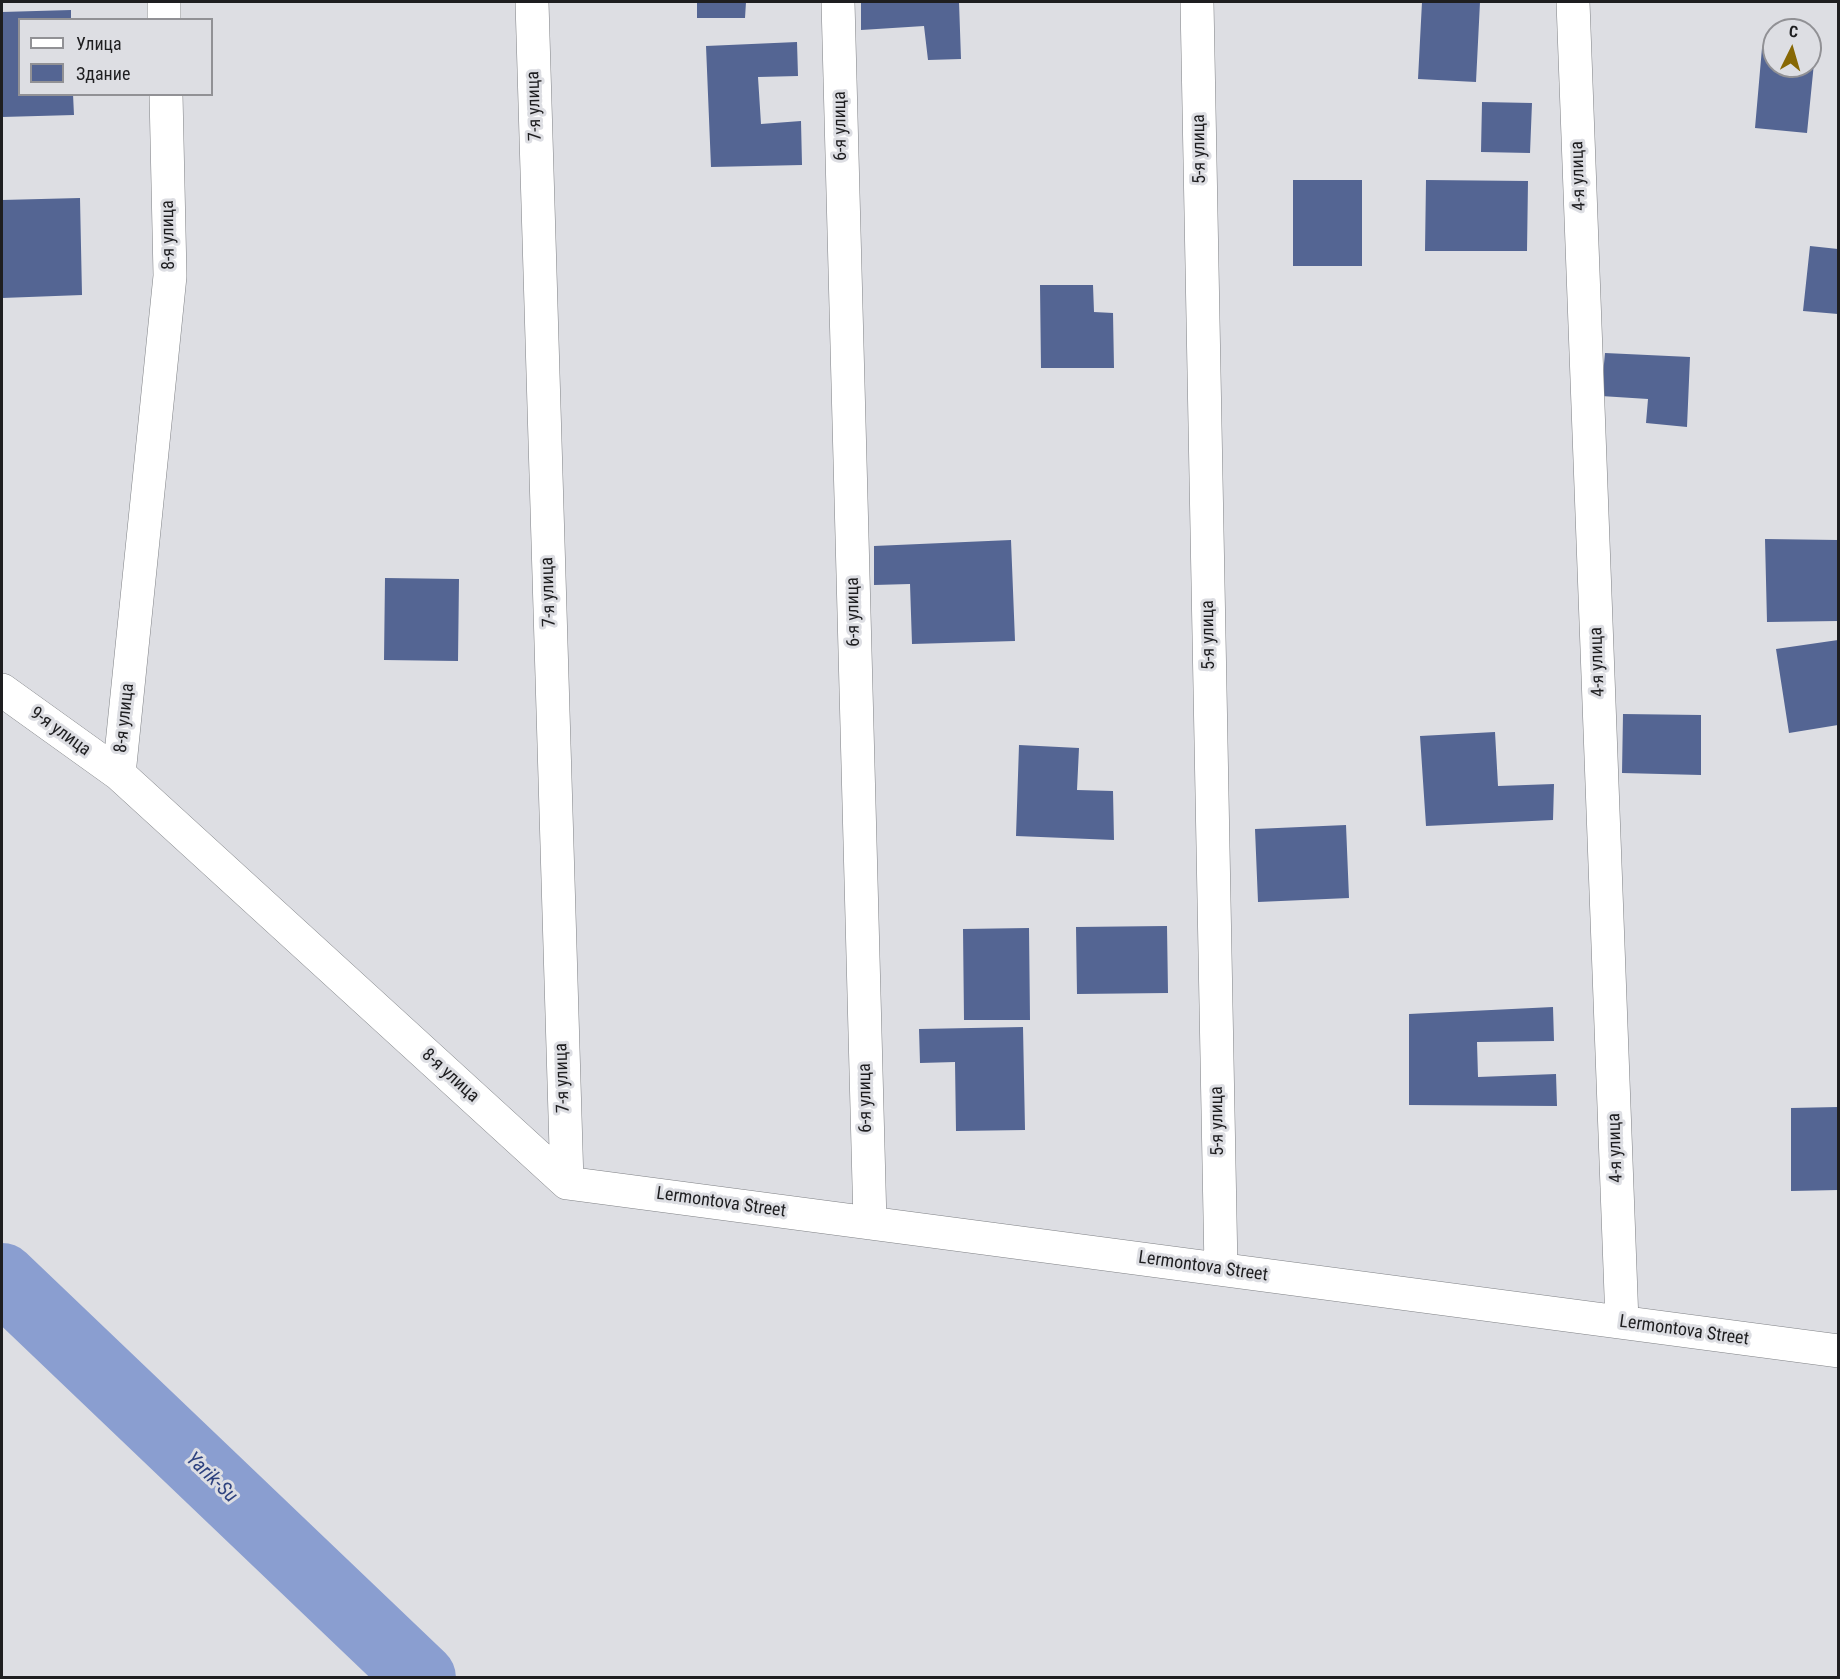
<!DOCTYPE html>
<meta charset="utf-8">
<style>
body{margin:0}
#map{position:relative;width:1840px;height:1679px;overflow:hidden;background:#dddee3;font-family:"Roboto Condensed",sans-serif}
canvas{display:block}
.frame{position:absolute;inset:0;border:3px solid #1e1e20;pointer-events:none}
.legend{position:absolute;left:18px;top:18px;width:195px;height:78px;box-sizing:border-box;background:#dddee3;border:2px solid #919195;margin:0;padding:8px 10px;list-style:none;font-size:18px;color:#1e1e20}
.legend li{display:flex;align-items:center;gap:12px;height:30px}
.legend b{width:30px;border:2px solid #919195}
.north{position:absolute;left:1762px;top:18px;width:60px;height:60px;box-sizing:border-box;background:#dddee3;border:2px solid #919195;border-radius:50%;rotate:5deg;font-size:16px;font-weight:700;line-height:24px;text-align:center;color:#1e1e20}
.north::after{content:'';display:block;margin:auto;width:21px;height:27px;background:#876804;clip-path:polygon(50% 0,100% 100%,50% 72%,0 100%)}
</style>
<div id="map">
<canvas width="1840" height="1679"></canvas>
<div class="frame"></div>
<ul class="legend">
<li><b style="height:8px;background:#fff"></b>Улица</li>
<li><b style="height:16px;background:#546593"></b>Здание</li>
</ul>
<div class="north">С</div>
</div>
<script>
const g = document.querySelector('canvas').getContext('2d');
g.lineJoin = 'round';
const toPath = rows => new Path2D(rows.map(r => 'M' + r).join(''));
function trace(path, color, width, dash) { g.strokeStyle = color; g.lineWidth = width; g.lineCap = dash ? 'butt' : 'round'; g.setLineDash(dash || []); g.stroke(path); }
function fill(path, color) { g.fillStyle = color; g.fill(path, 'evenodd'); }
function label(font, color, halo, rows, align = 'center') {
  g.font = font + ' "Roboto Condensed",sans-serif'; g.lineWidth = 6; g.setLineDash([]); g.textBaseline = 'middle'; g.strokeStyle = halo; g.fillStyle = color; for (const [text, x, y, turn = 0] of rows) {
    g.save(); g.translate(x, y); g.rotate((+turn || 0) * Math.PI / 180); g.textAlign = isNaN(turn) ? turn : align; if (halo) g.strokeText(text, 0, 0); g.fillText(text, 0, 0); g.restore();
  }
}
const river = toPath([
 [2,1278,421,1678]
]);
const building = toPath([
 [697,2,746,2,745,18,697,18],
 [861,2,959,2,961,59,928,60,924,26,861,30],
 [1422,2,1480,2,1476,82,1418,79],
 [71,10,71,20,20,20,20,94,73,94,74,115,2,117,2,12],
 [797,42,798,76,758,77,761,124,801,121,802,165,711,167,706,46],
 [1762,48,1774,49,1774,66,1810,66,1810,52,1815,53,1807,133,1755,128],
 [1482,102,1532,103,1530,153,1481,152],
 [1293,180,1362,180,1362,266,1293,266],
 [1426,180,1528,181,1527,251,1425,251],
 [80,198,82,295,2,298,2,200],
 [1810,246,1838,249,1838,314,1803,311],
 [1040,285,1093,285,1094,312,1113,313,1114,368,1041,368],
 [1605,353,1690,357,1687,427,1646,423,1648,399,1601,396],
 [1765,539,1838,540,1838,621,1767,622],
 [1011,540,1015,641,912,644,910,584,874,585,874,546],
 [385,578,459,579,458,661,384,660],
 [1838,640,1838,725,1789,733,1776,649],
 [1623,714,1701,715,1701,775,1622,773],
 [1495,732,1498,786,1554,784,1553,820,1426,826,1420,736],
 [1019,745,1079,748,1077,790,1113,791,1114,840,1016,836],
 [1346,825,1349,898,1258,902,1255,829],
 [1167,926,1168,993,1077,994,1076,927],
 [1029,928,1030,1020,964,1020,963,929],
 [1553,1007,1554,1041,1477,1042,1478,1077,1556,1074,1557,1106,1409,1105,1409,1014],
 [1023,1027,1025,1130,956,1131,955,1062,920,1063,919,1029],
 [1838,1107,1838,1190,1791,1191,1791,1108]
]);
const minor = toPath([
 [164,2,164,20],
 [532,2,567,1183],
 [838,2,870,1223],
 [1197,2,1221,1269],
 [1573,2,1622,1322],
 [166,94,170,276,119,774,567,1183],
 [2,690,119,774],
 [567,1183,1838,1351]
]);
const streetNames = [
 ["7-я улица",535,106,-92],
 ["6-я улица",841,126,-91],
 ["5-я улица",1200,149,-91],
 ["4-я улица",1579,176,-92],
 ["8-я улица",169,235,-91],
 ["7-я улица",549,592,-92],
 ["6-я улица",854,612,-91],
 ["5-я улица",1209,635,-91],
 ["4-я улица",1598,662,-92],
 ["8-я улица",125,718,-84],
 ["9-я улица",60,732,36],
 ["8-я улица",450,1076,42],
 ["7-я улица",563,1078,-92],
 ["6-я улица",866,1098,-91],
 ["5-я улица",1218,1121,-91],
 ["4-я улица",1616,1148,-92],
 ["Lermontova Street",721,1203,8],
 ["Lermontova Street",1203,1267,8],
 ["Lermontova Street",1684,1331,8]
];
const waterNames = [
 ["Yarik-Su",211,1478,44]
];
trace(river, '#8a9ed0', 70);
fill(building, '#546593');
trace(minor, '#7f8185', 34);
trace(minor, '#fff', 33);
label('18px', '#1e1e20', '#dddee3', streetNames);
label('italic 20px', '#2e427f', '#dddee3', waterNames);
</script>
